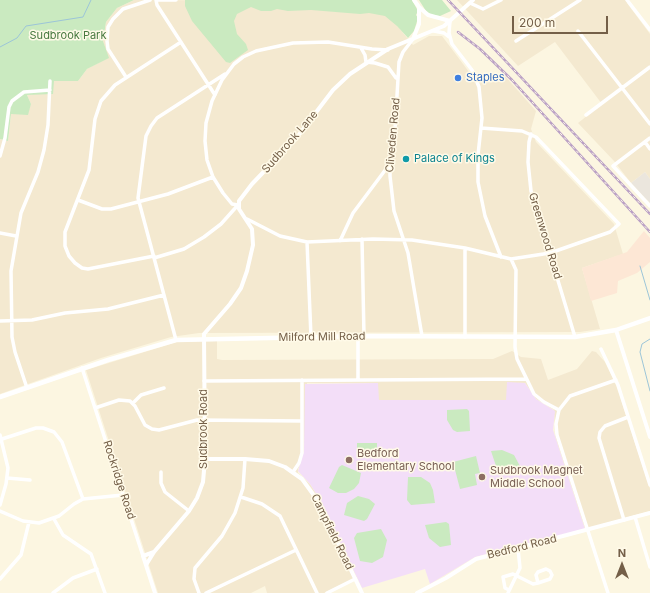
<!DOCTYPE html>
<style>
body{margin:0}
#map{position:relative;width:650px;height:593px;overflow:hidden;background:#fcf6e1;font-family:Inter,sans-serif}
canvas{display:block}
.north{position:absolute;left:602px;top:545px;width:40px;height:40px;-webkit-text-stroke:3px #fffae8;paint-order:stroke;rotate:0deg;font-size:11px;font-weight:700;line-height:16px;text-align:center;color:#745f48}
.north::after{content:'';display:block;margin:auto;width:14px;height:18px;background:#745f48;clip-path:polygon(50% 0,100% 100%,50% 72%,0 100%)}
.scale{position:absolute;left:512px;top:16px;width:96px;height:18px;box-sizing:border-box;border:2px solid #745f48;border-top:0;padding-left:5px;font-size:12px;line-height:14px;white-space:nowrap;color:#745f48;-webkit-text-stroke:3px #fffae8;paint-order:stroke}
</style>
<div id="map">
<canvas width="650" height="593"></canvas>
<div class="north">N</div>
<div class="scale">200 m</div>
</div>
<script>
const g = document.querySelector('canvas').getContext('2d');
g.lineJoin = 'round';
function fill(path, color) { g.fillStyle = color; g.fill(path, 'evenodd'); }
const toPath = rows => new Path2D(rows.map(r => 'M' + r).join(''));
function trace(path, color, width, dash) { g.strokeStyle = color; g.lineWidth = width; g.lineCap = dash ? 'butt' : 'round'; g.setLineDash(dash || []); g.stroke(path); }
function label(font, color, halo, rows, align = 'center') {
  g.font = font + ' Inter,sans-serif'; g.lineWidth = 3; g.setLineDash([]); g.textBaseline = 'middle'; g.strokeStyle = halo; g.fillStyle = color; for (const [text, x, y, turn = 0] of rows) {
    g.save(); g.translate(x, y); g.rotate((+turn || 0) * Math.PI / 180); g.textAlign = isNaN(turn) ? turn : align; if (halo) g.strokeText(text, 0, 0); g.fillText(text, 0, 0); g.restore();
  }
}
const residential = toPath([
 [134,0,384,1,395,23,413,45,429,36,442,36,469,72,474,82,505,76,536,111,531,129,536,142,614,224,623,254,582,268,600,329,580,332,199,333,171,337,101,358,0,394,0,139,8,141,11,114,28,112,31,104,27,95,42,93,53,81,78,81,87,69,108,58,103,41,106,22,117,8],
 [457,0,629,0,627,3,650,34,650,179,645,172,631,183,614,161,578,123,602,104,555,42,518,66],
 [217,341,217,359,222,360,493,359,512,351,521,357,541,359,548,380,577,369,592,351,596,352,605,362,616,385,650,489,650,511,585,529,555,436,554,410,536,399,525,383,507,400,378,400,378,383,307,383,304,455,298,469,298,473,310,484,319,498,357,577,324,593,267,593,265,586,251,593,158,593,86,370,177,342]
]);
const commercial = toPath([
 [644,231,650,238,650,262,637,273,618,281,617,293,591,301,582,268,627,252]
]);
const industrial = toPath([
 [645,172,650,179,650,203,631,183]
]);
const education = toPath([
 [507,382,525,383,536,399,555,411,553,430,585,529,475,557,430,584,425,569,362,588,319,498,310,484,298,471,304,451,305,384,378,383,379,400,506,400]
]);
const green = toPath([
 [0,0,134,0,117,8,106,22,103,41,109,58,87,69,78,81,54,81,53,94,27,95,31,104,28,115,11,114,8,141,0,139],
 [185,0,412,0,418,11,416,15,418,18,414,31,408,38,397,26,385,16,369,13,360,14,311,10,288,11,277,9,271,11,261,11,251,7,237,14,234,21,237,34,246,44,248,50,230,63,226,62,192,21,185,6],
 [419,0,442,0,451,11,440,16,432,15,426,11],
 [467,409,469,411,470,431,457,432,453,430,447,420,447,410],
 [357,443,377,443,377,454,357,454],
 [502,450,514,455,521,468,501,474,498,472,491,451],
 [476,456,480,473,475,474,477,485,460,489,453,462],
 [342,465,361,473,359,483,354,489,346,493,338,493,329,488,339,467],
 [408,477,421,477,430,483,433,490,435,503,411,505,407,500],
 [358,496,369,499,375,504,367,519,364,521,344,515,347,503],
 [446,522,449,524,451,545,440,547,429,538,425,525],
 [381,529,387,540,383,557,372,563,360,561,354,538,357,533]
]);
const stream = toPath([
 [0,47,17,38,26,26,83,17,91,0],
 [640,266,650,300],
 [650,339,642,344,640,352,650,391]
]);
const minor = toPath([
 [156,0,157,5,215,95],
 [157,0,176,0],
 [627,0,650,30],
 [470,3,483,9,501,0],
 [450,21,449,33,452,44,472,70,479,87,482,118,478,155,478,182,485,216,501,257],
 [434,31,444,33,449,37],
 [578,31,650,124],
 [413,39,403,52,399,62,395,129,390,164,390,176,394,211,408,253,422,336],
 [516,41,580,0],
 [361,48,365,55,366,62,375,63,388,67,396,78],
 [126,77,108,49,107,41,108,27,113,19,123,9,150,0],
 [586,115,650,67],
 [531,134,529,142,528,162,531,191,575,337],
 [650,138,613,166,650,206],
 [645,142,650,149],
 [0,156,5,138,9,107,12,101,24,92,50,90],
 [78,200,102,209,111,209,168,194,213,177],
 [238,205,232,204,223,193,213,177,207,160,205,141,206,123,212,101,222,80,234,64,243,57,256,51,293,43,328,42,372,49,388,50],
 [247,219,280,236,307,242,373,239,412,240,465,248,511,259,550,253,610,232,619,224,536,137,522,131,481,128],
 [0,233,16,236],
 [362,239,364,336],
 [340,241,353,213,389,165],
 [307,242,311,337],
 [154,256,88,269,82,268,75,263,69,256,65,246,65,232,89,170,95,119,101,101,115,85,181,42],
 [154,258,184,249,204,237,221,224,238,205],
 [511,259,516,270,515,347,517,359,534,394,544,402,559,410],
 [0,321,32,320,65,313,108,309,164,295],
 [358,336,358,380],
 [465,337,465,248],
 [176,340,138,198,146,136,151,126,157,118,225,74],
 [601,349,618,385,650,485],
 [82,368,143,556],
 [204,381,526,379],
 [27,388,15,352,12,337,11,271,21,213,38,172,44,150,48,125,50,81],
 [133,403,141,395,164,388],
 [95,408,119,400,130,401,135,406,145,425,152,429,159,430,197,420,302,421],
 [0,435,8,468,6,484,0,505],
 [2,439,36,428,43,428,54,432,62,442,83,499],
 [161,472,161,483,165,492,189,511],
 [293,472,299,463,302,453,302,380],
 [7,478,30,480],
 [241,497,262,504,280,516,317,593],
 [0,511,23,521,39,523,59,516,74,504,83,499,123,495],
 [635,517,650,567],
 [54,519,63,535,91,554,105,593],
 [624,520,599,438,600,432,605,426,628,417],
 [0,579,21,555,29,522],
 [509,590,505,588,503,577,513,574,533,584,538,583,536,575,538,572,546,569,550,571,552,575,550,579,538,583],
 [53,593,73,578,97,569],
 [199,593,194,579,195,568,222,536,235,513,243,488,245,459],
 [206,593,296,550],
 [327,593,355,579],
 [508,593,520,568,518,548],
 [608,593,557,435,556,424,559,410,570,396,616,380]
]);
const tertiary = toPath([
 [414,0,419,7,428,15,450,21],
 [413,39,419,24,419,7],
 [616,330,650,437],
 [205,459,245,459,269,461,285,467,302,479,318,501,362,593],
 [154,552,143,556,155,593],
 [146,565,154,552,189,511,197,498,203,482,205,459,204,334,230,304,241,288,247,271,253,245,252,229,239,209,239,201,252,184,298,136,333,90,350,74,388,49,444,26,473,0],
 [417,593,446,578,476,559,650,513]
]);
const secondary = toPath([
 [0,397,108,360,176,340,364,336,575,337,616,330,650,318]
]);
const rail = toPath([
 [448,0,650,214],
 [458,32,480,49,512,80,650,232]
]);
const markers = [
 [458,78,4,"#3f7fe0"],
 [406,159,4,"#0f9aa8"],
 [349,460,4,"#8d6e63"],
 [482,477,4,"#8d6e63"]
];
const parkNames = [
 ["Sudbrook Park",68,36]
];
const shopNames = [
 ["Staples",466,78]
];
const streetNames = [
 ["Cliveden Road",393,135,-85],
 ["Sudbrook Lane",290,142,-49],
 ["Greenwood Road",545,236,73],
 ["Milford Mill Road",322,337,-1],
 ["Sudbrook Road",204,429,-90],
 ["Rockridge Road",119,480,72],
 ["Campfield Road",332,532,64],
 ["Bedford Road",522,547,-14]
];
const cultureNames = [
 ["Palace of Kings",414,159]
];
const educationNames = [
 ["Bedford",357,454],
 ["Elementary School",357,467],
 ["Sudbrook Magnet",490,471],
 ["Middle School",490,484]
];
fill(residential, '#f4e9d0');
fill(commercial, '#fde7d5');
fill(industrial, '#ebe6dd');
fill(education, '#f3def8');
fill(green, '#caeac0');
trace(stream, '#9cc5d8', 1);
trace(minor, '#fff', 3.5);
trace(tertiary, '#fff', 4);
trace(secondary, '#fff', 4.5);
trace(rail, '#baa0c5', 2.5);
trace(rail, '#fffae8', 1, [3]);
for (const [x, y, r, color] of markers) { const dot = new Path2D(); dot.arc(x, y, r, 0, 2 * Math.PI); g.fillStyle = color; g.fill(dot); trace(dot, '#fffae8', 1.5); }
label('11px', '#487a40', '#fffae8', parkNames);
label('11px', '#366cbe', '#fffae8', shopNames, 'left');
label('11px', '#745f48', '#fffae8', streetNames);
label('11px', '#0d838f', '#fffae8', cultureNames, 'left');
label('11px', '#785e54', '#fffae8', educationNames, 'left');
</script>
